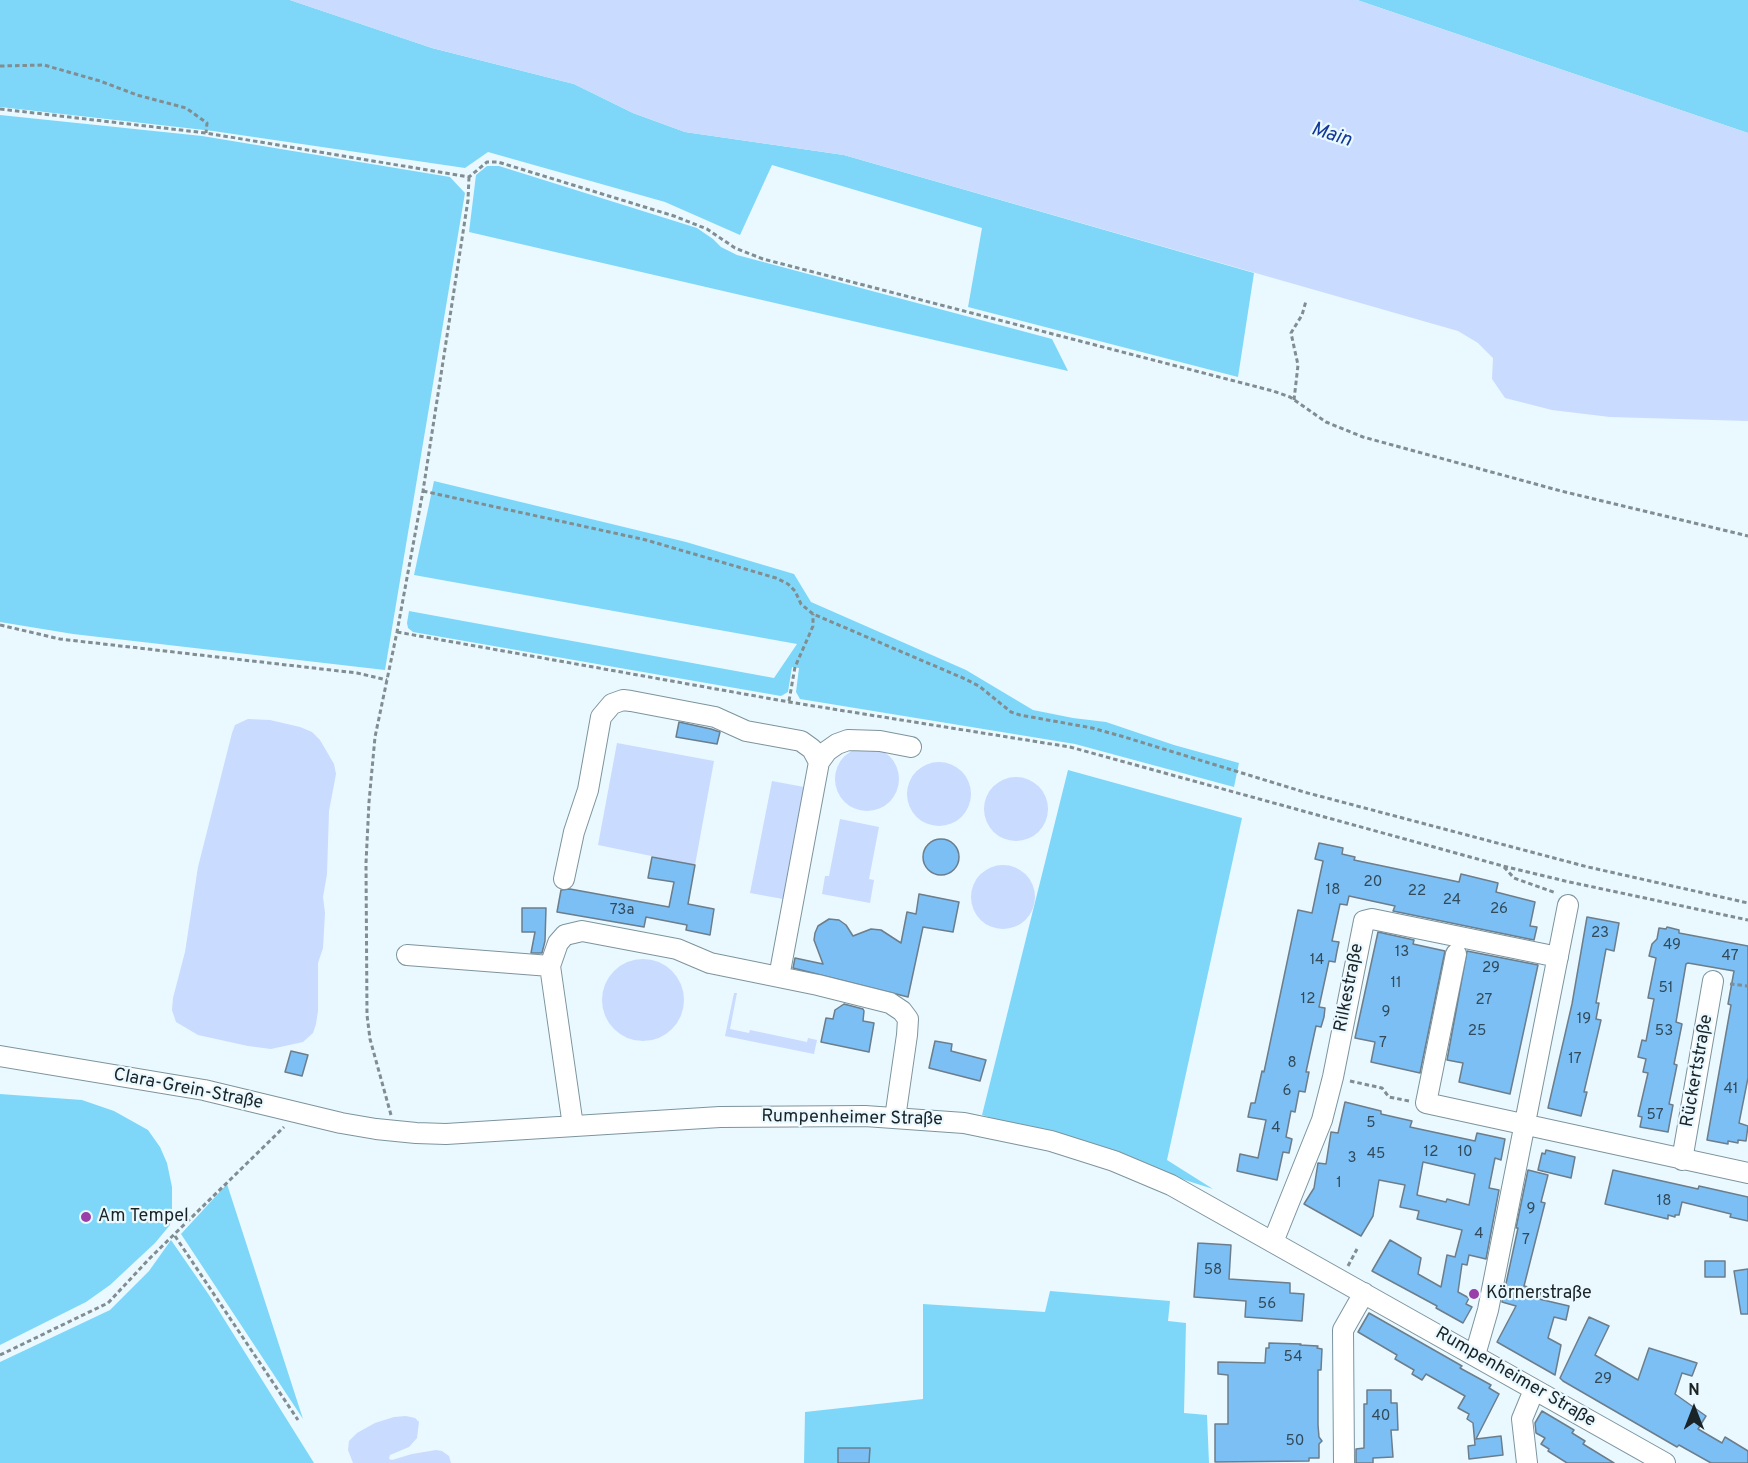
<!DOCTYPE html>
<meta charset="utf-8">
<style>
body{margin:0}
#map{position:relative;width:1748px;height:1463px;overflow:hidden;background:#eaf9ff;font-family:Overpass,sans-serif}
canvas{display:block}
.north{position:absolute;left:1664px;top:1379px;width:60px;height:60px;-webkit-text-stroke:4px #eaf9ff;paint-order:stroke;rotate:0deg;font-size:16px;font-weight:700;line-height:24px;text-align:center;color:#1a2326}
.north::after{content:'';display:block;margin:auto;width:21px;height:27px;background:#1a2326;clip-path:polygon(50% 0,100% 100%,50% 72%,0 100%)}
</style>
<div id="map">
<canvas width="1748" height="1463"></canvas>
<div class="north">N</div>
</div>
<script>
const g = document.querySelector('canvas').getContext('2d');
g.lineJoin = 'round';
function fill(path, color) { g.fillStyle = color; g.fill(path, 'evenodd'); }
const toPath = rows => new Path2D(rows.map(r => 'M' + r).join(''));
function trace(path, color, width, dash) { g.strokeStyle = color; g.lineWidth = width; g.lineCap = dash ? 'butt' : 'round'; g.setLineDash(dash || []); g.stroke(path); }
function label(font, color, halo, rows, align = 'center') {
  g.font = font + ' Overpass,sans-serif'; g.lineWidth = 4.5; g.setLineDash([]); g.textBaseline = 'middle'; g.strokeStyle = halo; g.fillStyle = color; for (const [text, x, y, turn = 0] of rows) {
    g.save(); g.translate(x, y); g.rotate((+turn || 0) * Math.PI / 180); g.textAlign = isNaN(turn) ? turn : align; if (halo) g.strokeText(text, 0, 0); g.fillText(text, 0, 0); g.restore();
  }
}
const green = toPath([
 [0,0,290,0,432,48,574,84,633,113,685,132,844,155,1254,273,1238,377,968,307,982,228,772,165,740,235,665,202,488,152,465,168,213,131,0,107],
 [1357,0,1748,0,1748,133],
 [0,115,202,136,450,177,465,193,385,670,73,634,0,622],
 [487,166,499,166,697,228,713,239,721,247,737,255,1052,339,1068,371,469,232,476,175],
 [434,481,686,542,794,574,811,602,966,670,1033,710,1073,718,1106,722,1174,745,1239,763,1234,787,1075,744,800,699,796,692,799,668,792,667,788,692,781,696,413,632,408,628,407,623,409,611,774,678,797,644,414,575],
 [1068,770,1242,818,1167,1160,1213,1189,982,1115],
 [0,1094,82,1100,114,1111,148,1130,160,1147,167,1163,172,1187,172,1209,170,1225,155,1243,110,1285,86,1302,0,1345],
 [227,1184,303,1419,181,1234],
 [171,1240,209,1295,314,1463,0,1463,0,1362,110,1310,149,1271],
 [1050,1291,1170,1301,1168,1321,1186,1323,1184,1413,1207,1415,1209,1463,804,1463,805,1412,923,1399,923,1304,1045,1312]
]);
const water = toPath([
 [290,0,1357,0,1748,133,1748,421,1610,417,1552,410,1505,398,1492,379,1493,358,1478,343,1458,331,844,155,685,132,633,113,574,84,432,48],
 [248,719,270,720,300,727,312,732,320,740,334,764,336,774,329,811,327,874,323,897,325,913,323,948,318,963,318,1011,316,1024,313,1033,303,1042,271,1049,248,1046,198,1035,176,1022,172,1010,173,998,185,952,198,867,232,733,235,725],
 [617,743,714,761,695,865,598,845],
 '835 779a32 32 0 1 1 64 0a32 32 0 1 1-64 0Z',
 '907 794a32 32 0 1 1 64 0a32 32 0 1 1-64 0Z',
 '984 809a32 32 0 1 1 64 0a32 32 0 1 1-64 0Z',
 [772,781,804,787,783,899,750,893],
 [840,819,879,827,869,879,874,880,870,903,822,894,825,876,829,876],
 '971 897a32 32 0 1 1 64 0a32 32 0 1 1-64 0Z',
 '602 1000a41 41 0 1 1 82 0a41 41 0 1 1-82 0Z',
 [734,993,737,993,730,1029,749,1033,750,1030,807,1042,808,1038,817,1040,814,1054,725,1036],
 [406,1416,415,1418,419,1422,417,1438,409,1447,390,1455,389,1459,392,1460,412,1454,436,1450,442,1451,449,1456,451,1463,353,1463,348,1450,349,1441,357,1433,375,1423,394,1417]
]);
const building = toPath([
 [679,722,711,729,720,732,717,744,676,737,679,722],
 '923 857a18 18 0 1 1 36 0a18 18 0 1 1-36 0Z',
 [1319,843,1343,848,1342,854,1355,857,1354,860,1459,882,1461,874,1498,883,1496,892,1535,902,1530,926,1537,927,1534,940,1393,911,1395,906,1349,896,1347,905,1340,904,1332,941,1339,942,1337,951,1335,962,1329,961,1319,1007,1325,1008,1324,1017,1321,1027,1316,1026,1306,1072,1309,1072,1305,1092,1299,1091,1295,1112,1291,1111,1286,1137,1292,1139,1289,1153,1283,1152,1277,1180,1237,1171,1240,1154,1258,1158,1266,1120,1248,1117,1251,1103,1255,1103,1262,1071,1264,1072,1298,910,1312,913,1323,861,1315,859,1319,843],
 [652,857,695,865,688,904,714,909,710,935,686,930,687,925,646,917,644,927,557,912,561,890,570,889,669,907,674,882,648,878,652,857],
 [919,894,959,902,953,932,923,927,908,997,793,968,795,958,823,964,814,940,815,933,818,926,829,919,839,920,846,925,853,936,871,929,881,930,901,943,907,912,916,914,919,894],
 [522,908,546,908,545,941,542,953,531,953,535,932,522,932,522,908],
 [1587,917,1619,923,1614,951,1606,949,1596,1003,1599,1003,1596,1019,1601,1020,1584,1092,1587,1092,1581,1116,1548,1108,1572,1004,1587,917],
 [1667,927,1679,930,1679,933,1748,946,1748,1078,1739,1123,1748,1126,1746,1141,1738,1140,1738,1143,1728,1141,1728,1144,1707,1140,1731,1005,1728,1004,1734,971,1688,963,1686,964,1676,1022,1682,1024,1674,1064,1677,1065,1669,1104,1673,1105,1668,1132,1640,1127,1642,1117,1638,1116,1648,1073,1643,1072,1646,1059,1638,1057,1642,1040,1646,1041,1654,999,1648,998,1656,958,1649,956,1652,944,1657,939,1659,928,1666,929,1667,927],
 [1378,932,1414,940,1413,944,1445,951,1420,1073,1371,1062,1375,1042,1355,1038,1378,932],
 [1467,951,1538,965,1510,1094,1459,1082,1463,1063,1447,1060,1467,951],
 [844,1004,863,1009,864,1011,863,1021,874,1023,869,1052,821,1042,826,1018,833,1019,835,1010,844,1004],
 [935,1041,952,1044,951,1051,986,1060,980,1081,929,1068,935,1041],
 [291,1051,308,1055,302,1076,285,1072,291,1051],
 [1345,1102,1381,1111,1381,1114,1412,1121,1410,1127,1475,1141,1477,1133,1505,1139,1501,1160,1495,1158,1489,1188,1499,1190,1486,1259,1469,1255,1467,1265,1462,1264,1458,1292,1469,1298,1466,1304,1472,1307,1463,1323,1436,1308,1437,1306,1372,1271,1390,1240,1421,1258,1418,1274,1441,1287,1447,1255,1455,1257,1462,1230,1417,1219,1419,1211,1400,1207,1405,1185,1379,1180,1373,1216,1361,1236,1304,1204,1314,1188,1318,1163,1326,1164,1331,1132,1338,1133,1345,1102],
 [1423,1162,1475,1174,1469,1205,1447,1199,1446,1202,1417,1195,1423,1162],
 [1546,1150,1575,1157,1571,1178,1538,1170,1542,1153,1545,1154,1546,1150],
 [1528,1170,1548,1175,1541,1202,1545,1203,1524,1286,1541,1290,1539,1299,1569,1306,1566,1320,1554,1317,1548,1338,1561,1345,1555,1375,1497,1342,1516,1306,1502,1302,1518,1228,1516,1228,1528,1170],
 [1613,1170,1698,1189,1699,1186,1748,1197,1748,1221,1730,1217,1731,1214,1682,1202,1679,1215,1675,1215,1675,1217,1668,1215,1668,1219,1605,1204,1613,1170],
 [1198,1243,1231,1245,1229,1279,1290,1283,1290,1293,1304,1294,1302,1321,1245,1317,1246,1301,1194,1297,1198,1243],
 [1705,1261,1725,1261,1725,1277,1705,1277,1705,1261],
 [1748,1269,1748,1314,1741,1314,1734,1271,1748,1269],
 [1369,1313,1462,1366,1460,1368,1491,1385,1489,1388,1499,1394,1476,1439,1501,1436,1503,1455,1469,1459,1468,1446,1475,1445,1473,1423,1467,1419,1469,1414,1458,1408,1465,1396,1426,1374,1422,1380,1412,1374,1414,1370,1395,1359,1397,1355,1358,1332,1369,1313],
 [1589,1317,1609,1326,1595,1355,1638,1380,1649,1348,1697,1363,1692,1376,1682,1373,1675,1394,1706,1416,1698,1429,1722,1443,1725,1437,1748,1451,1748,1463,1711,1463,1679,1445,1677,1447,1563,1381,1560,1378,1589,1317],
 [1269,1343,1301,1344,1300,1345,1318,1346,1317,1348,1322,1349,1321,1370,1318,1370,1318,1425,1319,1437,1322,1441,1319,1444,1319,1458,1309,1458,1309,1461,1215,1462,1215,1424,1228,1424,1228,1375,1218,1374,1218,1362,1265,1363,1266,1348,1269,1348,1269,1343],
 [1367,1390,1391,1390,1391,1403,1397,1403,1398,1430,1391,1430,1393,1457,1373,1458,1373,1463,1356,1463,1356,1449,1364,1448,1364,1404,1367,1404,1367,1390],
 [1542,1411,1574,1430,1572,1433,1585,1441,1583,1444,1614,1463,1567,1463,1548,1451,1549,1449,1541,1444,1545,1438,1536,1433,1535,1423,1542,1411],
 [838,1448,870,1448,869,1463,838,1463,838,1448]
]);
const path = toPath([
 [0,66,44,65,100,81,137,95,186,108,207,123,206,133],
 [0,109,206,133,469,177,487,162,498,162,674,216,707,229,735,248,763,259,1273,391,1290,397,1326,422,1363,437,1561,491,1748,536],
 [1294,400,1298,365,1291,333,1302,315,1306,301],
 [423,491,646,540,776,578,788,584,795,591,801,604,813,614,963,678,979,686,1011,712,1020,715,1092,728,1121,736,1304,792,1588,867,1748,903],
 [0,625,60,639,357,673,387,680],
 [397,632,789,702,1070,747,1503,866,1565,881,1748,920],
 [789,701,795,667,810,633,813,626,813,614],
 [1504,867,1514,878,1556,893],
 [1730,984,1748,986],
 [1350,1081,1382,1088,1389,1097,1409,1101],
 [391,1115,370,1039,367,1015,366,863,369,802,375,737,397,632,423,491,468,200,469,177],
 [175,1236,298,1420],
 [1348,1266,1357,1249],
 [0,1355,108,1303,149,1259,284,1127]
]);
const minor = toPath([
 [819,762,827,751,837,744,848,740,880,741,911,747],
 [564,879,574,832,588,790,601,717,612,704,623,700,631,701,715,717,746,731,801,741,812,749,819,762,779,977],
 [1456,954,1426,1103,1748,1173],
 [407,955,550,966],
 [0,1056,204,1090,341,1123,376,1129,416,1133,446,1134,720,1117,865,1116,964,1123,1051,1141,1114,1161,1171,1185,1665,1463],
 [573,1126,550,966,558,943,565,935,582,931,677,949,710,963,818,985,890,1003,902,1011,908,1019,907,1035,895,1118],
 [1682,1160,1713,981],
 [1273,1242,1322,1120,1333,1077,1364,921,1372,919,1558,957],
 [1475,1355,1488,1310,1568,905],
 [1344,1463,1343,1330,1364,1293],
 [1527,1463,1522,1419,1534,1390]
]);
const markers = [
 [86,1217,6,"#9a3fa9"],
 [1474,1294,6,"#9a3fa9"]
];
const numberNames = [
 ["20",1373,883],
 ["18",1333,891],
 ["22",1417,892],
 ["24",1452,901],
 ["26",1499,910],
 ["73a",622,911],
 ["23",1600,934],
 ["49",1672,946],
 ["13",1402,953],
 ["47",1730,957],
 ["14",1317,961],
 ["29",1491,969],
 ["11",1396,984],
 ["51",1666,989],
 ["12",1308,1000],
 ["27",1484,1001],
 ["9",1386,1013],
 ["19",1584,1020],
 ["25",1477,1032],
 ["53",1664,1032],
 ["7",1383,1044],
 ["17",1575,1060],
 ["8",1292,1064],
 ["41",1731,1090],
 ["6",1287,1092],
 ["57",1655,1116],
 ["5",1371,1124],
 ["4",1276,1129],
 ["12",1431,1153],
 ["10",1465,1153],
 ["45",1376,1155],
 ["3",1352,1159],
 ["1",1339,1184],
 ["18",1664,1202],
 ["9",1531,1210],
 ["4",1479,1235],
 ["7",1526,1241],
 ["58",1213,1271],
 ["56",1267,1305],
 ["54",1293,1358],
 ["29",1603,1380],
 ["40",1381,1417],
 ["50",1295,1442]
];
const streetNames = [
 ["Rilkestraße",1350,988,-79],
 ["Rückertstraße",1698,1071,-80],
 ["Clara-Grein-Straße",188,1090,11],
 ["Rumpenheimer Straße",852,1119,1],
 ["Rumpenheimer Straße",1515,1378,30]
];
const poiNames = [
 ["Am Tempel",98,1217],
 ["Körnerstraße",1486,1294]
];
const waterNames = [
 ["Main",1331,136,18]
];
fill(green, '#7ed7f8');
fill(water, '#c9dbfe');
fill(building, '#7bbff4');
trace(building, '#6c7d8b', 1.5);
trace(minor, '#7d949d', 22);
trace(path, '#818d91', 3, [4.5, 3]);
trace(minor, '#fff', 20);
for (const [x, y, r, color] of markers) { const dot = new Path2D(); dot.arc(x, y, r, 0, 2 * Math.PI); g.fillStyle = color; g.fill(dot); trace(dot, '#eaf9ff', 2); }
label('15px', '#324a5a', null, numberNames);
label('18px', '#1a2326', '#eaf9ff', streetNames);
label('18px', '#1a2326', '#eaf9ff', poiNames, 'left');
label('italic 20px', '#123996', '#eaf9ff', waterNames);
</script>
